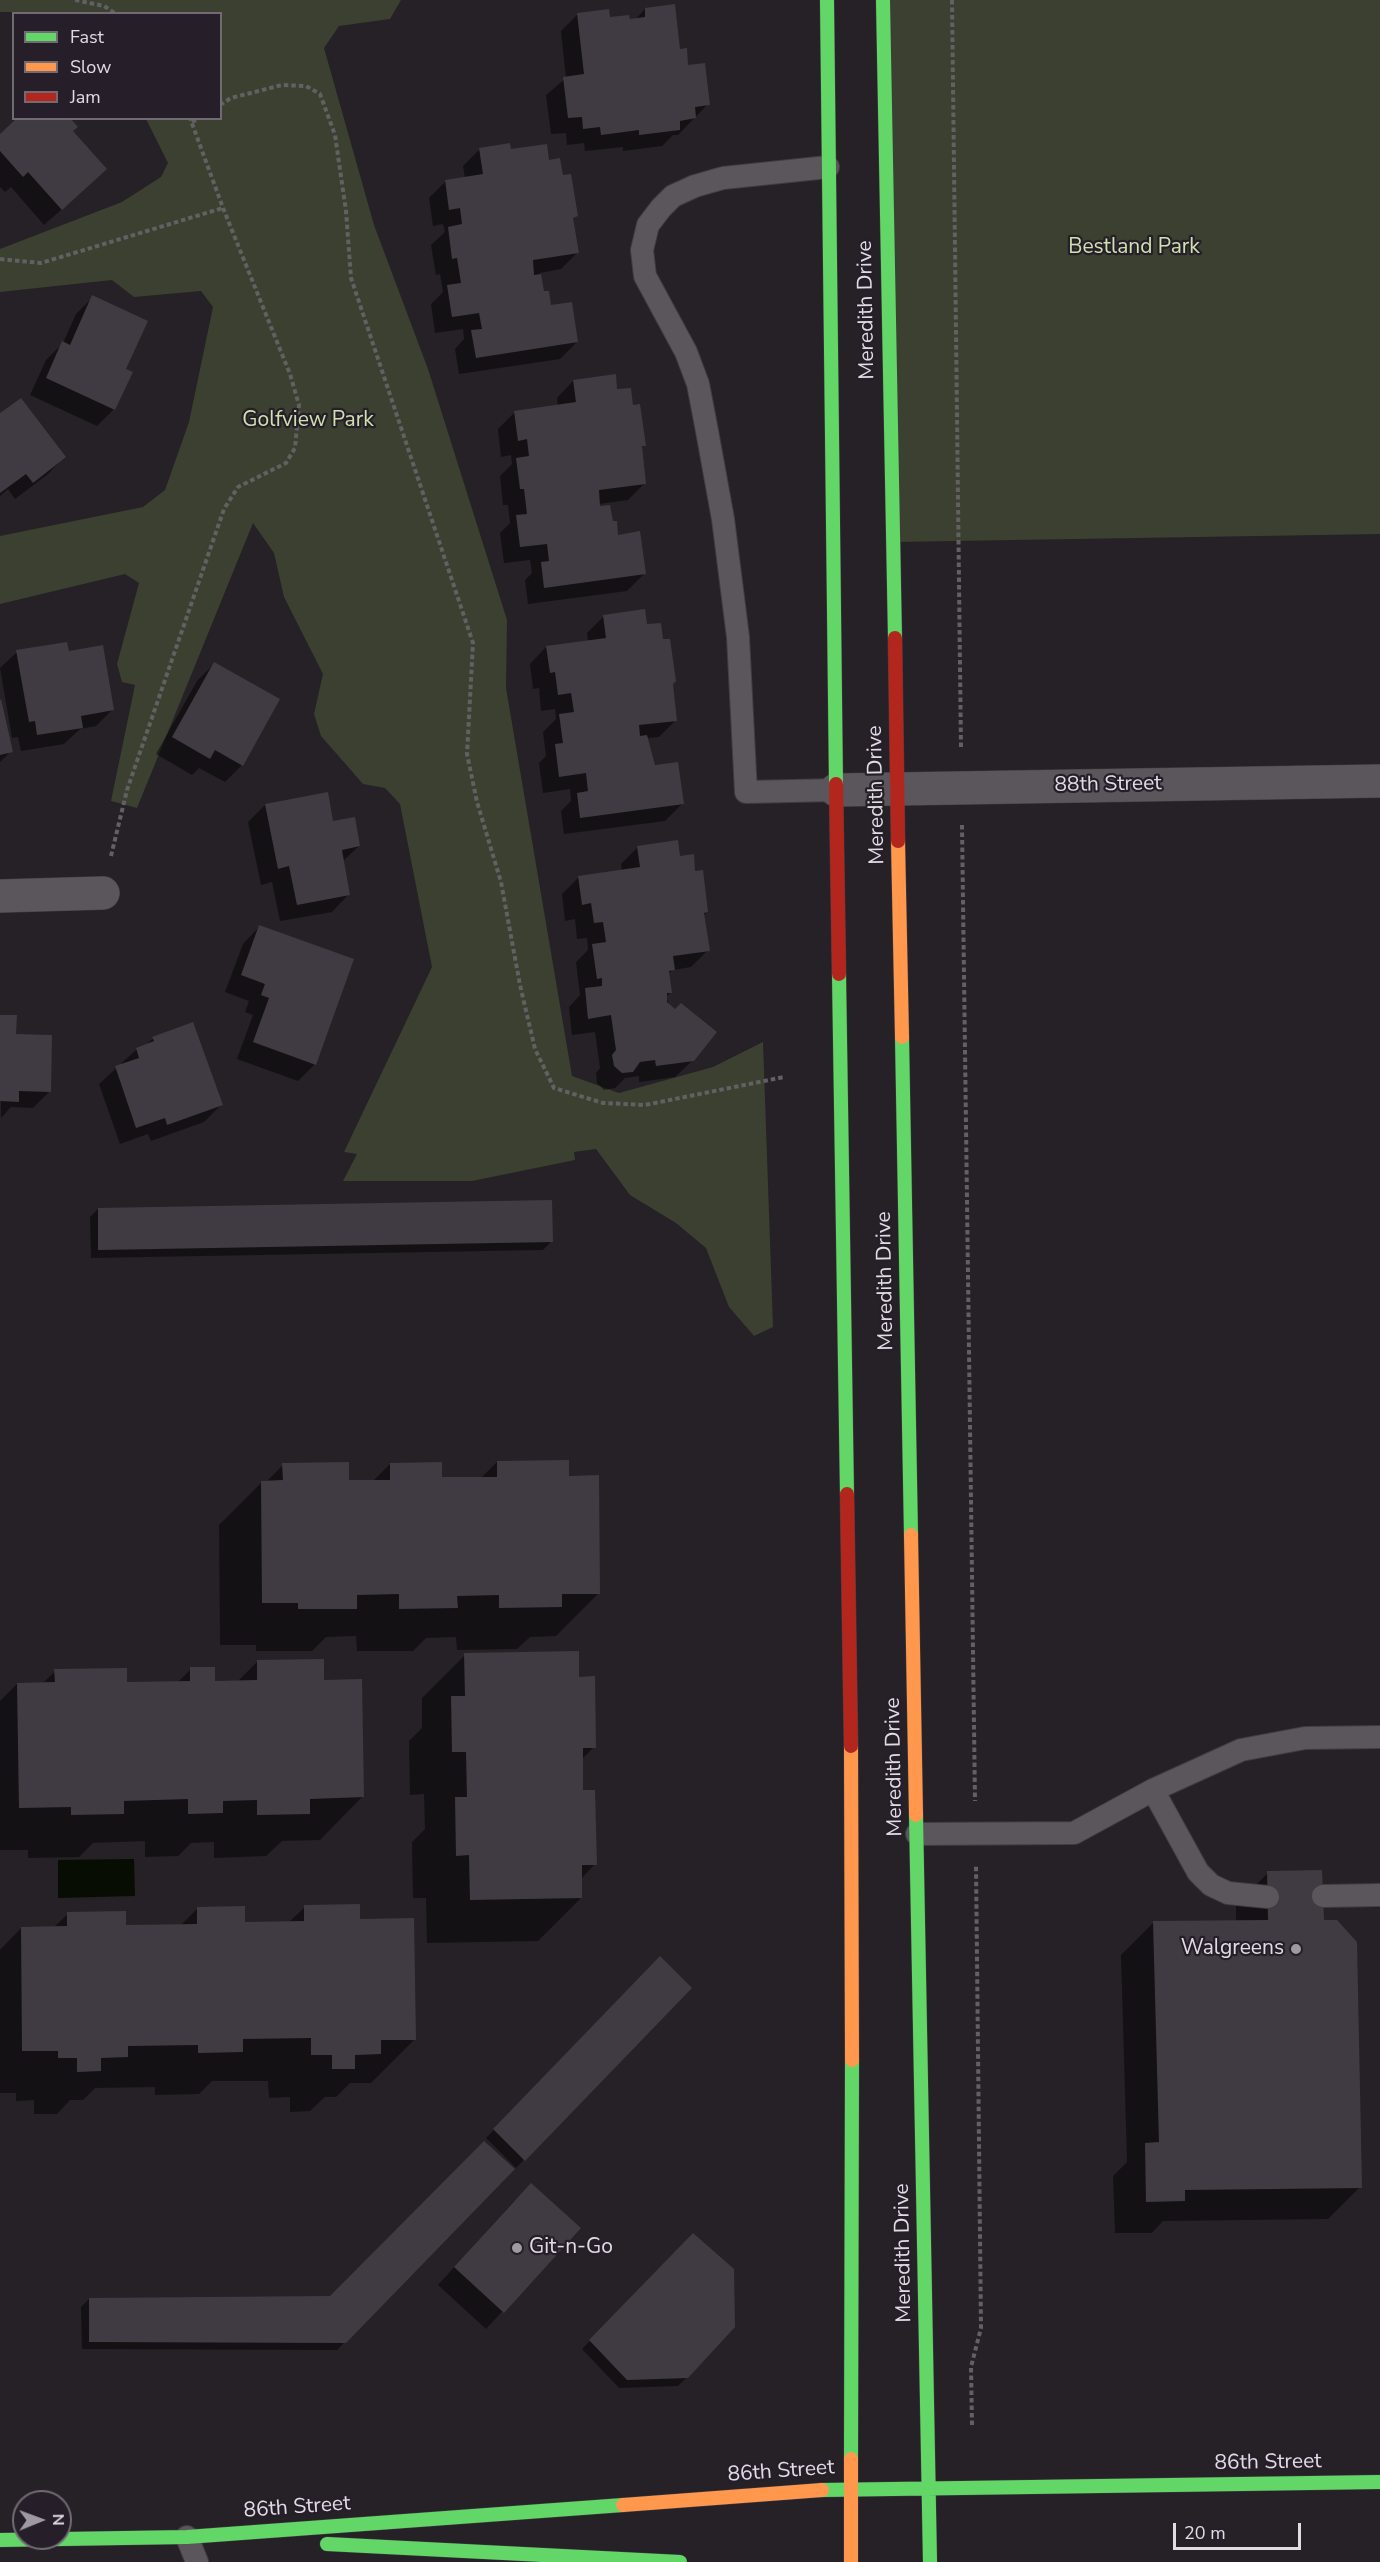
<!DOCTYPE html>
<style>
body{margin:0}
#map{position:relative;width:1380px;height:2562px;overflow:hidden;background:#252126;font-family:"Nunito Sans",sans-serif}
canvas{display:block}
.legend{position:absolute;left:12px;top:12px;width:210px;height:108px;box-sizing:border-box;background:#261e29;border:2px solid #716a73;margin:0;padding:8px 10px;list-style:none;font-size:18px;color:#e1dbe3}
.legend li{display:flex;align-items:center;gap:12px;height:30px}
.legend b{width:30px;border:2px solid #716a73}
.north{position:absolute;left:12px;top:2490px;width:60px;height:60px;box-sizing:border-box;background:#261e29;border:2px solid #716a73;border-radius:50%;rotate:89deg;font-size:16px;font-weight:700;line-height:24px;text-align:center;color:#e1dbe3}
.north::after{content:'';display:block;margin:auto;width:21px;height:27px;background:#9f9aa1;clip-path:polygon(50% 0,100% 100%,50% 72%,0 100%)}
.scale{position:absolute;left:1173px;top:2523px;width:128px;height:27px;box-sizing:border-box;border:3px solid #e1dbe3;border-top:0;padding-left:8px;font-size:18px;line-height:21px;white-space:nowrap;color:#e1dbe3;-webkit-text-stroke:4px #261e29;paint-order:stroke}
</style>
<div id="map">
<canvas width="1380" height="2562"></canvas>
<ul class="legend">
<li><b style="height:8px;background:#63d668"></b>Fast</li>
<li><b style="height:8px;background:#ff974d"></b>Slow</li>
<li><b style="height:8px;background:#b3261e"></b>Jam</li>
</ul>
<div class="north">N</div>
<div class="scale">20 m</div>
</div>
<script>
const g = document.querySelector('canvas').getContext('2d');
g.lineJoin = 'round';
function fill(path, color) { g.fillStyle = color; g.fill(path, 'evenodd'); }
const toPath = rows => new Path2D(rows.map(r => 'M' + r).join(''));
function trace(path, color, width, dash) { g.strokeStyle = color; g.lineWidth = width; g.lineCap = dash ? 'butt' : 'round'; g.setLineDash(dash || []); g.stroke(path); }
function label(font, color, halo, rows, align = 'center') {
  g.font = font + ' "Nunito Sans",sans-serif'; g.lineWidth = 4.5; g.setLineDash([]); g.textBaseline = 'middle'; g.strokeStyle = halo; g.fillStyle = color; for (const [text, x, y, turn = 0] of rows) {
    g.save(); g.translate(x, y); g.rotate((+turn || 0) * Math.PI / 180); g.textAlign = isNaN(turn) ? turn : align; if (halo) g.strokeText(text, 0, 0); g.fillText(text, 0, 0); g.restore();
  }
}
const green = toPath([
 [0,0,401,0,390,19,339,26,324,48,374,225,428,369,507,620,506,688,572,1076,619,1093,713,1067,763,1042,773,1327,754,1336,729,1307,706,1248,676,1223,630,1195,596,1149,574,1152,575,1160,472,1181,343,1181,357,1154,344,1152,432,967,400,804,385,788,363,784,321,736,314,714,323,674,284,597,274,553,253,523,137,808,111,801,135,685,122,682,117,664,139,583,125,574,0,604,0,536,143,507,165,490,189,422,213,307,201,291,134,297,112,280,0,292,0,249,122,202,161,177,168,163,146,119,220,118,220,14,0,12],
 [883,0,1380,0,1380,534,893,542]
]);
const water = toPath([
 [134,1859,135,1896,58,1898,58,1860]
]);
const shadow = toPath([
 [645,9,679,51,708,104,678,135,673,135,662,146,623,151,623,147,585,151,584,143,567,145,566,133,551,134,546,95,566,78,561,31,578,14,629,20,635,20],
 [71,132,88,186,44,225,11,187,5,192,0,187,0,136],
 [480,149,510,151,548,161,562,177,576,216,572,219,577,253,561,269,540,273,543,293,550,306,577,342,560,359,459,374,455,349,464,339,463,329,435,333,431,304,443,292,440,274,436,275,431,245,445,232,443,224,433,226,429,198,446,181,465,178,463,166],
 [93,297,124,369,114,409,97,426,30,395,46,360,63,343,76,314],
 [573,381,616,391,632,407,644,445,640,449,645,483,628,500,599,504,617,536,644,574,627,591,528,604,525,580,532,573,530,560,504,563,500,533,510,523,508,505,503,505,500,476,512,464,511,455,501,457,498,429,515,412,558,406,557,398],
 [0,415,64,457,48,474,15,499,8,489,0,496],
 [604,616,645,626,671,684,676,720,659,737,647,738,654,766,682,804,665,821,564,834,561,811,571,801,570,789,543,793,539,763,546,756,543,732,556,719,555,709,541,711,539,688,533,689,530,664,546,647,588,642,587,633],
 [17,652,68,653,113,709,96,726,80,729,64,744,21,751,18,737,12,738,0,668],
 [214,664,278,700,242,765,225,782,199,768,192,775,156,754,197,681],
 [0,702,11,751,0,762],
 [265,805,332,822,359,846,342,862,348,895,332,912,280,921,272,882,261,885,248,822],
 [638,847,678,857,694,873,707,912,703,916,708,950,691,967,673,970,668,974,671,992,666,997,693,1060,675,1077,639,1082,639,1076,625,1078,615,1088,604,1090,597,1083,596,1073,600,1068,595,1032,572,1035,569,1007,580,995,576,962,588,950,587,938,577,939,575,919,565,921,562,894,579,877,622,871,621,864],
 [259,927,315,1064,298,1081,237,1059,253,1015,245,1012,249,1001,225,992,243,944],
 [0,1016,50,1091,33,1108,11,1107,1,1118],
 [153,1038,221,1105,204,1122,151,1141,148,1134,120,1144,99,1084,137,1049,146,1045],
 [98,1209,551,1242,543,1250,91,1258,90,1217],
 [497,1462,568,1477,599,1593,556,1636,530,1637,517,1649,457,1650,456,1637,426,1638,413,1651,357,1651,356,1636,326,1637,312,1651,256,1651,256,1645,220,1645,219,1525,262,1482,266,1482,283,1465,348,1481,373,1481,390,1464,440,1479,481,1478],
 [465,1655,578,1678,594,1747,581,1760,582,1792,595,1864,581,1879,581,1898,538,1941,427,1943,426,1898,413,1898,412,1842,425,1829,424,1794,410,1795,409,1741,422,1728,422,1698],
 [258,1661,323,1681,363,1796,320,1840,282,1841,266,1856,214,1858,214,1842,191,1843,178,1856,145,1857,145,1841,93,1843,79,1857,28,1858,28,1850,0,1850,0,1701,17,1684,42,1684,55,1671,126,1684,177,1683,191,1669,214,1682,237,1682],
 [1268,1873,1322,1921,1360,2187,1328,2219,1163,2221,1152,2233,1115,2233,1113,2176,1127,2162,1121,1955,1153,1923,1236,1922,1236,1905],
 [305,1907,359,1920,414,2040,371,2083,350,2083,336,2097,325,2097,310,2111,290,2112,290,2097,269,2098,268,2081,212,2081,199,2094,155,2095,155,2087,95,2088,83,2100,70,2100,57,2114,34,2114,34,2100,16,2101,16,2093,0,2093,0,1950,21,1928,53,1928,68,1914,125,1926,180,1926,197,1909,244,1923,289,1922],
 [660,1958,690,1988,516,2168,486,2138],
 [512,2169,337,2350,82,2349,81,2307,89,2299,331,2298],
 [514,2201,579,2228,486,2329,438,2285],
 [693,2235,687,2377,678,2386,619,2388,582,2349]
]);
const building = toPath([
 [675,4,680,49,687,48,688,65,705,63,710,105,695,107,696,118,680,121,680,130,639,135,639,130,601,135,600,127,583,129,582,117,568,118,563,77,584,74,577,13,609,9,610,17,629,15,630,19,645,17,645,8],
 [17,118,70,118,78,127,73,131,107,169,62,210,28,172,23,177,0,151,0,134],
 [510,143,511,149,547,144,549,160,560,158,563,175,571,174,578,216,573,218,579,253,533,260,534,275,541,274,544,291,549,291,551,305,572,302,578,342,476,358,471,330,482,329,479,313,452,317,447,285,461,283,457,258,452,259,448,227,462,224,460,208,449,210,445,180,483,174,479,148],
 [92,295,148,321,126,369,133,372,115,410,46,378,62,341,70,345],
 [616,374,617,389,631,388,633,405,640,404,646,446,642,446,646,484,599,490,600,506,610,505,613,521,617,521,618,535,640,531,646,574,544,588,541,562,549,561,547,544,520,547,516,515,527,514,524,489,520,489,516,458,529,456,527,439,518,441,514,411,576,402,573,380],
 [21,398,66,457,33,483,26,474,0,493,0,413],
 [645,609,647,624,661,623,663,639,670,639,676,681,673,684,677,721,639,725,640,736,647,735,655,765,678,762,684,804,580,818,577,793,588,791,586,773,559,777,555,744,563,743,559,714,574,712,571,693,558,695,555,672,550,673,546,646,606,638,603,615],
 [67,642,69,651,103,645,114,710,81,716,83,728,37,735,35,721,29,722,16,650],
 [214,662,280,699,243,766,215,750,210,759,172,737],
 [1,699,13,752,0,755,0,700],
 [328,792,333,821,355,817,360,846,342,850,350,895,297,905,289,866,278,869,265,804],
 [678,840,680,856,694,854,695,871,703,870,708,912,704,913,710,951,673,956,675,970,669,971,672,993,667,993,667,1002,675,1009,681,1003,717,1032,694,1061,656,1066,655,1060,640,1062,633,1072,622,1073,614,1066,612,1055,616,1050,611,1015,588,1019,585,988,602,986,602,978,597,979,592,944,606,942,603,922,594,923,591,903,582,905,578,876,640,867,637,846],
 [259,925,354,959,316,1065,253,1042,269,998,261,995,265,984,241,975],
 [0,1015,17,1015,16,1034,52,1035,51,1092,19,1091,19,1102,0,1101],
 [193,1022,223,1105,167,1125,165,1118,136,1128,115,1066,139,1058,136,1048,154,1041,152,1037],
 [552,1200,553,1242,98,1250,98,1208],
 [569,1460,569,1476,599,1475,600,1594,562,1594,562,1607,499,1608,499,1595,457,1596,458,1608,399,1609,399,1594,357,1595,357,1609,298,1609,298,1603,262,1603,261,1481,283,1480,282,1463,349,1462,349,1480,390,1480,390,1463,442,1462,442,1477,497,1477,497,1461],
 [579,1651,579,1677,595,1676,596,1748,583,1748,583,1790,595,1790,597,1865,582,1865,582,1898,470,1900,469,1855,456,1856,455,1797,467,1797,466,1752,452,1752,451,1696,465,1696,464,1653],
 [324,1659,324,1680,362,1679,364,1797,310,1799,310,1814,257,1815,257,1800,223,1801,223,1813,188,1814,188,1799,124,1801,124,1814,71,1815,71,1807,19,1808,17,1683,55,1682,54,1669,127,1668,127,1682,190,1681,190,1667,215,1667,215,1681,257,1680,257,1660],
 [1322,1870,1324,1920,1337,1920,1357,1942,1362,2188,1185,2190,1185,2201,1146,2202,1145,2143,1159,2142,1153,1921,1268,1920,1267,1871],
 [360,1904,360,1919,414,1918,416,2040,381,2040,381,2054,355,2055,355,2069,332,2069,332,2055,311,2055,311,2038,243,2039,243,2052,198,2053,198,2045,128,2046,128,2057,101,2058,101,2071,77,2072,77,2058,58,2058,58,2051,22,2051,21,1927,67,1926,67,1912,126,1911,126,1925,197,1924,197,1907,245,1906,245,1922,304,1921,304,1905],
 [660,1956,692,1988,525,2161,493,2129],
 [484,2141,515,2169,346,2343,89,2342,89,2298,330,2296],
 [531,2183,581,2228,504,2313,454,2267],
 [693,2233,734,2269,735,2327,688,2378,627,2380,589,2340]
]);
const path = toPath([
 [75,0,104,6,116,14],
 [952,0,961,748],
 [220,105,231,98,282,85,306,86,320,94,335,135,346,211,351,278,473,643,467,754,477,802,501,882,520,985,535,1049,554,1088,603,1103,645,1105,784,1077],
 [192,122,199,118],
 [0,259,41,263,223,208],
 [962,825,975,1801],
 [111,856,127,790,224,509,238,487,286,463,295,448,299,405,290,374,223,208,190,118],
 [972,2425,971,2367,981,2328,976,1866]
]);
const lane = toPath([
 [828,167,723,178,695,186,673,196,661,208,648,225,642,250,645,276,686,352,698,384,707,431,723,519,738,637,746,792,836,790],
 [1153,1790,1198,1872,1211,1885,1228,1893,1268,1897],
 [917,1834,1074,1833,1153,1790,1241,1750,1305,1738,1380,1737],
 [1323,1896,1380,1895],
 [187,2537,197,2562]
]);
const street = toPath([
 [836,790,1380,781],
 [0,896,103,893]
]);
const fast = toPath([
 [827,0,836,784],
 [883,0,895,638],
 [839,974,847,1494],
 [902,1037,911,1535],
 [916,1815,930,2562],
 [851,2459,852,2060],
 [822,2490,1380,2482],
 [0,2540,187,2537,623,2505],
 [327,2544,680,2562]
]);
const slow = toPath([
 [898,841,902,1037],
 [911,1535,916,1815],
 [851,1746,852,2060],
 [623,2505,822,2490],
 [851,2562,851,2459]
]);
const jam = toPath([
 [895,638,898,841],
 [836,784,839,974],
 [847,1494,851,1746]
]);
const markers = [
 [1296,1949,6,"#9f9aa1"],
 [517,2248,6,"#9f9aa1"]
];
const parkNames = [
 ["Bestland Park",1134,248],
 ["Golfview Park",308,421]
];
const streetNames = [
 ["Meredith Drive",867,310,-91],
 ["88th Street",1108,785,-1],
 ["Meredith Drive",877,795,-91],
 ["Meredith Drive",886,1281,-91],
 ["Meredith Drive",895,1767,-91],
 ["Meredith Drive",904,2253,-91],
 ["86th Street",1268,2463,-1],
 ["86th Street",781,2472,-4],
 ["86th Street",297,2508,-4]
];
const poiNames = [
 ["Walgreens",1284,1949],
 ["Git-n-Go",529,2248,"left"]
];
fill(green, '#3b4030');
fill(water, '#080d03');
fill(shadow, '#0007');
fill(building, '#403b42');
trace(lane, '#403d41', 24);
trace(street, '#403d41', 34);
trace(fast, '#403d41', 15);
trace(slow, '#403d41', 15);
trace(jam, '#403d41', 15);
trace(path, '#626063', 4, [4.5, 3]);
trace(lane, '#5a565b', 22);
trace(street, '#5a565b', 33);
trace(fast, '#63d668', 14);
trace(slow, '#ff974d', 14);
trace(jam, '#b3261e', 14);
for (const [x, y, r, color] of markers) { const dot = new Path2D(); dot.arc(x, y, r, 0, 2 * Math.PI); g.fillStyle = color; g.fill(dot); trace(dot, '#261e29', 2); }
label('21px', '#cee2ae', '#261e29', parkNames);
label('21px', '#e1dbe3', '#261e29', streetNames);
label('21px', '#e1dbe3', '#261e29', poiNames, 'right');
</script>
